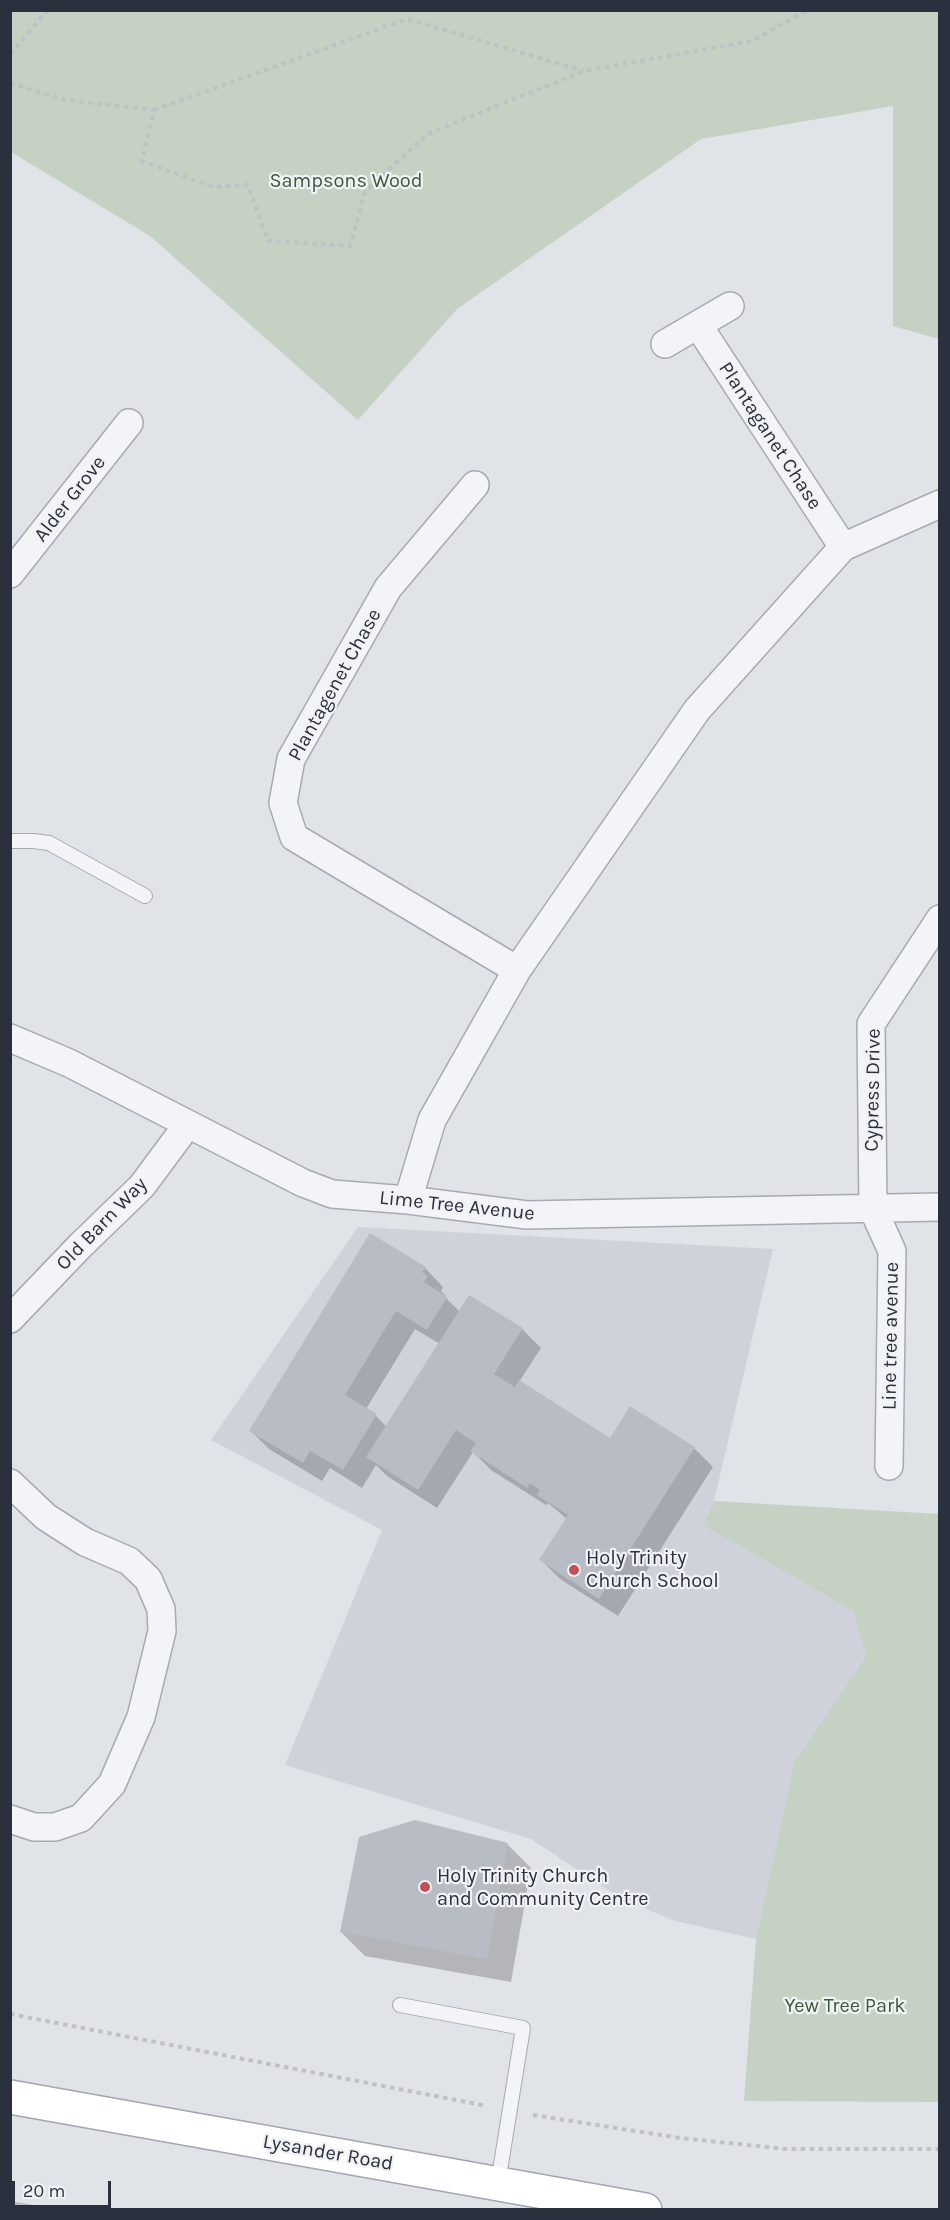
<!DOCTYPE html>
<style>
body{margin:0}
#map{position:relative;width:950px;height:2220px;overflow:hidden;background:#e0e3e8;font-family:Karla,sans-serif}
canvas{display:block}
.frame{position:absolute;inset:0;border:12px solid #2a303e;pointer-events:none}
.scale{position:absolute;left:12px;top:2181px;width:99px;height:27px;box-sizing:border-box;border:3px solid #2a303e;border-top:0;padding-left:8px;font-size:18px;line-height:21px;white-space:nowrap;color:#2a303e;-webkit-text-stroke:4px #f0f2f6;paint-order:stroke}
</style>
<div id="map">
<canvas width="950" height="2220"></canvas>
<div class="frame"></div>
<div class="scale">20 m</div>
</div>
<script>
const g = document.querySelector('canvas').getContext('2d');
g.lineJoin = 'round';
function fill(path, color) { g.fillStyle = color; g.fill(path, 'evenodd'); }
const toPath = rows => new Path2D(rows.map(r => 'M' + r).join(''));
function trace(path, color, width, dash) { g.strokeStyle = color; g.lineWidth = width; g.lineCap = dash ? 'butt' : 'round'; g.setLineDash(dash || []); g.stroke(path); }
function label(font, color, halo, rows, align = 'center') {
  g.font = font + ' Karla,sans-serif'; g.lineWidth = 4.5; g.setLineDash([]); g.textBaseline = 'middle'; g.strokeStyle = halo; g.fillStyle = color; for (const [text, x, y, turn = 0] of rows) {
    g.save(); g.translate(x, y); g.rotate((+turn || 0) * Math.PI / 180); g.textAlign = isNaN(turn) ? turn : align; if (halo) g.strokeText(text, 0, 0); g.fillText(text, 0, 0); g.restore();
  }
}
const built = toPath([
 [358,1227,773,1249,714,1501,703,1525,853,1611,866,1656,794,1763,756,1939,675,1921,620,1898,531,1839,285,1765,382,1530,211,1440]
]);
const green = toPath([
 [10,11,939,11,939,339,893,326,893,106,701,139,457,309,358,420,150,236,11,152],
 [714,1501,939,1514,939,2102,744,2101,756,1939,794,1763,866,1656,853,1611,703,1525]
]);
const shadow = toPath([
 [425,1268,443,1287,441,1291,446,1296,445,1297,460,1312,522,1329,541,1348,519,1382,610,1440,630,1408,694,1448,713,1467,618,1616,560,1579,541,1560,567,1519,548,1503,546,1505,491,1470,473,1452,437,1508,387,1476,376,1465,362,1488,330,1468,322,1481,269,1449,251,1431],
 [415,1329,440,1344,387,1427,376,1416,366,1409],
 [507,1844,531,1868,511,1982,365,1956,341,1932]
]);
const building = toPath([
 [370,1233,426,1267,422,1272,428,1276,424,1282,447,1297,427,1330,396,1311,345,1395,377,1414,343,1470,310,1451,303,1463,249,1431],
 [469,1295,523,1328,494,1374,515,1387,519,1380,610,1438,630,1406,695,1447,599,1599,539,1560,568,1515,537,1495,540,1490,530,1483,527,1488,470,1451,476,1443,456,1430,418,1490,366,1457],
 [415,1820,508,1843,487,1959,340,1932,359,1837],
 [10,2201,52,2208,52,2210,10,2210]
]);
const path = toPath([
 [10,54,48,10],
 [10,83,65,100,154,110,142,161,213,187,248,185,268,241,350,246,365,192,427,134,584,71,752,41,808,10],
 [154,110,407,19,583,71],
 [10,2014,487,2106],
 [533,2115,680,2138,786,2149,940,2149]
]);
const lane = toPath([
 [10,841,33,841,49,843,145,896],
 [400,2005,523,2028,498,2183]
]);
const street = toPath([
 [698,325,843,547],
 [665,344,730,306],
 [475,485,388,588,291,759,283,803,294,837,517,970],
 [10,574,129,423],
 [10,1038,69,1063,303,1183,332,1194,408,1200,527,1215,940,1207],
 [408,1200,432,1120,517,970,697,710,843,547,940,504],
 [10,1319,80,1246,142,1186,188,1124],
 [889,1466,892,1251,873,1209,871,1024,940,919],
 [10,1483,46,1517,85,1542,129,1561,148,1579,161,1609,162,1631,141,1717,112,1784,81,1818,55,1827,34,1827,10,1819]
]);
const primary = toPath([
 [10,2097,645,2210]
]);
const markers = [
 [574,1570,6,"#c35056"],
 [425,1887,6,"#c35056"]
];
const parkNames = [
 ["Sampsons Wood",346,181],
 ["Yew Tree Park",845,2006]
];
const streetNames = [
 ["Plantaganet Chase",770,436,57],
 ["Alder Grove",70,499,-52],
 ["Plantagenet Chase",335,685,-61],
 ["Cypress Drive",873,1090,-89],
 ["Lime Tree Avenue",457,1206,6],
 ["Old Barn Way",102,1224,-46],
 ["Line tree avenue",891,1336,-89],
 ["Lysander Road",328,2153,10]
];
const poiNames = [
 ["Holy Trinity",586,1558],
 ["Church School",586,1581],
 ["Holy Trinity Church",437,1876],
 ["and Community Centre",437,1899]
];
fill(built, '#cfd2da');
fill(green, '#c5d1c2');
fill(shadow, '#0003');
fill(building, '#b8bcc4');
trace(lane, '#a6aab2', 16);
trace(street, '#a6aab2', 30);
trace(primary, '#a1a6b3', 36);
trace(path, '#bfc1c7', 4, [4.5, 4.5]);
trace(lane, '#f3f4f7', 14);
trace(street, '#f3f4f7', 27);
trace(primary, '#fff', 33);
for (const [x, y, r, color] of markers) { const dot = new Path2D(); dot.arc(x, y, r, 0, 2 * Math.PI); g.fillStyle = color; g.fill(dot); trace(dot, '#f0f2f6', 2); }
label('20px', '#3c5939', '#f0f2f6', parkNames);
label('20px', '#2a303e', '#f0f2f6', streetNames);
label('20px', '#2a303e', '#f0f2f6', poiNames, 'left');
</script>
